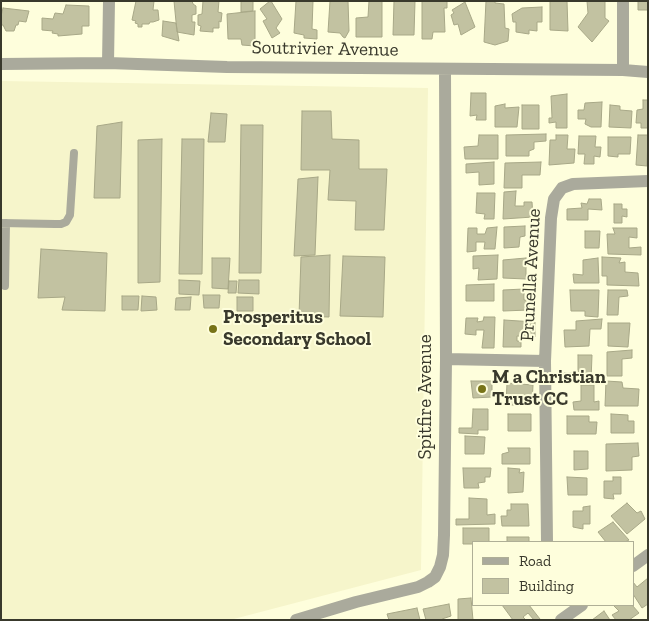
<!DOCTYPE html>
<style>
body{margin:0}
#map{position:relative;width:649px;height:621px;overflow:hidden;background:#fefedc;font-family:"Zilla Slab",serif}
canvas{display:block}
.frame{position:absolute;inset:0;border:2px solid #39392c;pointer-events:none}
.legend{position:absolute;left:472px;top:541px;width:162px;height:65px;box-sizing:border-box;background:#fefedc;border:1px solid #afaf96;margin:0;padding:6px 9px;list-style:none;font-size:15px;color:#39392c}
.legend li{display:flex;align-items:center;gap:10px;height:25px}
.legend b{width:25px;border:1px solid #afaf96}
</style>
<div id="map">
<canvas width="649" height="621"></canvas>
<div class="frame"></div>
<ul class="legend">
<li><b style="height:6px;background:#aaaa9c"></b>Road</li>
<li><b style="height:14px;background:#c2c2a1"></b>Building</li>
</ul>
</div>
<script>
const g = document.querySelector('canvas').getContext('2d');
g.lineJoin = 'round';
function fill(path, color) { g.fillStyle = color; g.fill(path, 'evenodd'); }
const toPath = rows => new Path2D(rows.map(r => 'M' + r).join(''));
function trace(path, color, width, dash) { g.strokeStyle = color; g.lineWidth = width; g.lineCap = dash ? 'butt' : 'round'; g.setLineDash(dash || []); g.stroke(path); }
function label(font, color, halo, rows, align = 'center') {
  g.font = font + ' "Zilla Slab",serif'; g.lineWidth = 4; g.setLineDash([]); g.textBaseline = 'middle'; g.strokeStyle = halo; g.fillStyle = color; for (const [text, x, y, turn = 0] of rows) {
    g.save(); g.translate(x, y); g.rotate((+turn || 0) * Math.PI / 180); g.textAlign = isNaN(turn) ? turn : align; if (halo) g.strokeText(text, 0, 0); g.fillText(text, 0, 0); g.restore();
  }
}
const built = toPath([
 [1,81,428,88,421,570,230,620,1,620]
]);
const building = toPath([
 [136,1,154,1,153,10,158,10,159,20,153,22,150,22,149,24,142,24,142,27,138,27,138,24,135,23,136,21,132,20,136,1],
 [174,1,192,1,193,4,196,6,196,14,192,15,192,22,195,22,194,35,177,32,174,1],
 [203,1,219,1,218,12,222,13,221,22,219,21,219,28,213,28,213,32,200,31,201,26,198,25,198,15,202,14,203,1],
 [241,1,253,1,253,11,241,12,241,1],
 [270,1,271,1,282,19,276,28,280,33,272,38,263,21,267,19,260,9,270,1],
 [296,1,313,1,312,29,317,30,317,39,304,38,304,35,294,33,296,1],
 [330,1,348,1,349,31,345,38,343,37,340,33,328,32,330,1],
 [369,1,382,1,382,37,356,37,356,18,368,17,369,1],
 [394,1,415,1,414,35,393,35,394,1],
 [422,1,447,1,447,8,444,8,445,32,433,32,432,39,422,39,422,1],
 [486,1,495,1,495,3,504,4,505,28,509,29,508,41,495,45,484,42,486,1],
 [550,1,567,1,568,31,550,30,550,1],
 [587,1,605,1,605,18,609,21,592,42,578,27,588,13,587,1],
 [638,1,648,1,648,10,638,10,638,1],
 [465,2,475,27,461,35,458,24,454,25,451,15,454,13,452,10,465,2],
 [66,5,89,6,89,26,82,26,82,34,58,36,58,34,52,33,53,31,42,30,42,18,53,19,55,13,63,14,66,5],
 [542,7,542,22,537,22,537,31,529,30,529,34,516,32,516,22,513,22,512,14,522,8,542,7],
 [3,8,29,11,26,22,19,21,18,25,16,25,14,31,6,31,3,25,1,25,1,16,3,8],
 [255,11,255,46,242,45,241,39,228,39,227,14,255,11],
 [163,21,176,23,179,41,162,36,163,21],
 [471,93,486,93,486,120,476,120,477,115,470,116,471,93],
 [567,94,567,128,556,128,556,122,549,123,549,118,552,118,551,96,567,94],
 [643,100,648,100,648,128,641,128,641,123,636,123,637,110,643,109,643,100],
 [602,102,601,127,591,127,585,124,586,119,578,119,578,110,584,110,585,103,602,102],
 [505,104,505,108,519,107,517,127,495,127,495,106,505,104],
 [522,105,539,105,539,129,522,129,522,105],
 [610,105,620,106,620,110,632,111,631,128,609,127,610,105],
 [302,111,331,111,332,139,359,140,359,169,387,169,384,230,355,230,356,201,328,200,330,170,301,170,302,111],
 [211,113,227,114,225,142,208,142,211,113],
 [122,122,120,198,94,198,97,126,122,122],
 [241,125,263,125,261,273,239,273,241,125],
 [546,134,546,141,534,142,534,149,529,151,529,156,506,156,506,135,546,134],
 [479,135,498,135,498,159,465,159,464,147,478,146,479,135],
 [556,135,568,135,567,149,575,149,574,163,549,165,550,140,556,140,556,135],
 [638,135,648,135,647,166,636,165,638,135],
 [579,136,596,136,595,147,601,147,600,157,594,156,594,164,584,164,585,154,578,154,579,136],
 [608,137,631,137,630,154,618,154,618,157,608,156,608,137],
 [162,139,160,282,138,283,138,140,162,139],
 [182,139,204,139,202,274,179,274,182,139],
 [494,162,494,184,479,185,479,172,466,173,466,164,494,162],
 [541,162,540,175,522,175,522,188,504,188,505,163,541,162],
 [318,177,315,255,294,256,298,179,318,177],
 [516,191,515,206,524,206,524,202,532,202,533,217,503,219,504,192,516,191],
 [477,193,495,193,494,219,484,219,485,214,476,213,477,193],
 [589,199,601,199,602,210,588,209,588,220,567,220,567,209,582,208,581,203,587,204,589,199],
 [614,204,622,204,622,209,627,209,627,217,622,216,622,223,614,223,614,204],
 [525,226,525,236,520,237,519,247,504,248,504,227,525,226],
 [497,227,495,249,484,249,485,242,476,242,476,251,467,252,468,228,477,228,477,234,485,234,487,228,497,227],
 [613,228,637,228,637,238,629,237,629,248,641,247,641,255,608,254,607,234,615,234,613,228],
 [585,231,600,231,599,248,585,248,585,231],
 [41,249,107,253,105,311,62,310,65,297,38,298,41,249],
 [330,255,329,317,299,316,301,257,330,255],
 [498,255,497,279,478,280,479,268,473,269,473,256,498,255],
 [343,256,385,257,383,317,340,316,343,256],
 [602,257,621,258,619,263,625,262,625,272,638,273,639,286,607,285,607,276,602,276,602,257],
 [212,258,230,258,228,289,212,288,212,258],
 [526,258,526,279,503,278,503,260,526,258],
 [598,258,599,283,574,283,573,274,583,275,583,260,598,258],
 [179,280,200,281,199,295,179,294,179,280],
 [239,280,259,280,259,294,238,293,239,280],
 [229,281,237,281,236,293,228,293,229,281],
 [494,284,494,301,466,301,466,285,494,284],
 [524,289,524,300,530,300,529,310,503,311,503,290,524,289],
 [570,290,599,290,598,317,585,316,585,311,571,311,570,290],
 [608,290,627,290,628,296,619,297,618,315,607,315,608,290],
 [203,295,220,295,219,308,204,308,203,295],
 [122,296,139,296,138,310,122,310,122,296],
 [142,296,156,297,157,310,141,311,142,296],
 [191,297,190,310,175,310,176,298,191,297],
 [237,297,253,297,253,311,237,311,237,297],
 [484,317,495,317,494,348,482,348,484,330,476,330,476,335,465,334,466,318,478,318,477,322,483,321,484,317],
 [602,319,601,329,590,329,589,346,565,347,564,330,576,330,576,321,602,319],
 [504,320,535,322,535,337,517,336,517,341,521,341,521,347,503,347,504,320],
 [608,323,630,323,628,347,608,346,608,323],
 [632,350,632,358,622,359,622,376,607,376,607,352,632,350],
 [578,355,592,355,591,381,564,380,564,373,578,373,578,355],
 [471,381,492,381,492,397,473,398,471,381],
 [606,381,622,382,623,388,639,389,638,406,605,406,606,381],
 [507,383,533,385,532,405,506,405,507,383],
 [581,385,594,385,594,402,599,401,599,410,574,410,573,402,581,401,581,385],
 [473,409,488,409,488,430,478,430,478,434,459,433,459,428,472,428,473,409],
 [508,414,531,414,531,431,508,431,508,414],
 [611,414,628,415,628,421,634,421,634,433,611,433,611,414],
 [567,416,589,416,589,422,597,422,596,434,567,434,567,416],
 [465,436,485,437,484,454,465,454,465,436],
 [638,443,639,456,632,457,632,470,606,471,606,444,638,443],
 [508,448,530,448,530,464,502,464,502,454,509,452,508,448],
 [574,451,588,451,588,469,574,470,574,451],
 [463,468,491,468,490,477,485,477,485,482,478,483,479,488,464,488,463,468],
 [508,468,520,469,519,473,524,472,523,492,508,493,508,468],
 [567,477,587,478,587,495,568,495,567,477],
 [613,477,621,477,621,494,613,494,614,499,604,498,604,481,613,481,613,477],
 [469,498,487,499,487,515,495,514,495,524,456,525,456,519,469,519,469,498],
 [627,503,637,513,641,511,645,519,627,534,611,516,627,503],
 [511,504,528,504,529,526,502,526,501,516,507,516,507,510,511,510,511,504],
 [590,506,590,524,583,524,583,529,573,527,573,511,583,511,583,507,590,506],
 [613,522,629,540,625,542,606,542,598,532,613,522],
 [463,528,489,528,489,542,473,542,473,544,463,544,463,528],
 [507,537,529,537,529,542,507,542,507,537],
 [648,578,648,604,642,608,633,594,633,582,637,587,648,578],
 [471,598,473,620,458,620,458,599,471,598],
 [449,604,451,616,442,619,442,620,426,620,423,609,449,604],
 [502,605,529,605,540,619,539,620,534,620,528,613,523,617,526,620,513,620,502,605],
 [613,605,632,605,639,613,629,620,616,620,612,615,619,611,613,605],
 [417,608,420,620,389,620,387,614,417,608],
 [604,611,610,620,592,620,604,611]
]);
const lane = toPath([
 [1,223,55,224,61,224,66,222,70,215,74,153],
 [5,286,6,223]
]);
const street = toPath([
 [623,1,623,70],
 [108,63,109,1],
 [1,64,108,63,227,67,623,70,648,72],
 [446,359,545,361],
 [547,542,545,361,551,218,554,199,562,188,573,184,648,181],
 [633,566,648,555],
 [296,620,356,602,418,587,428,582,435,577,440,567,443,555,444,535,446,359,445,69],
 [561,620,582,605]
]);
const markers = [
 [213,329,5,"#777317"],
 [482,389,5,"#777317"]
];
const streetNames = [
 ["Soutrivier Avenue",325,49,1],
 ["Prunella Avenue",531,275,-87],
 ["Spitfire Avenue",426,397,-90]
];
const poiNames = [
 ["Prosperitus",223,318],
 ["Secondary School",223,340],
 ["M a Christian",492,378],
 ["Trust CC",492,400]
];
fill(built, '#f6f5cb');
fill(building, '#c2c2a1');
trace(building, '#a8a887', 1);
trace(lane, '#aaaa9c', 8);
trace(street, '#aaaa9c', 12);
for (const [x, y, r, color] of markers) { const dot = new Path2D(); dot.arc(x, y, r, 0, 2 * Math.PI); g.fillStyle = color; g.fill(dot); trace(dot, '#fefedc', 2); }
label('19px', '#39392c', '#fefedc', streetNames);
label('bold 19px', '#39392c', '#fefedc', poiNames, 'left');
</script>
